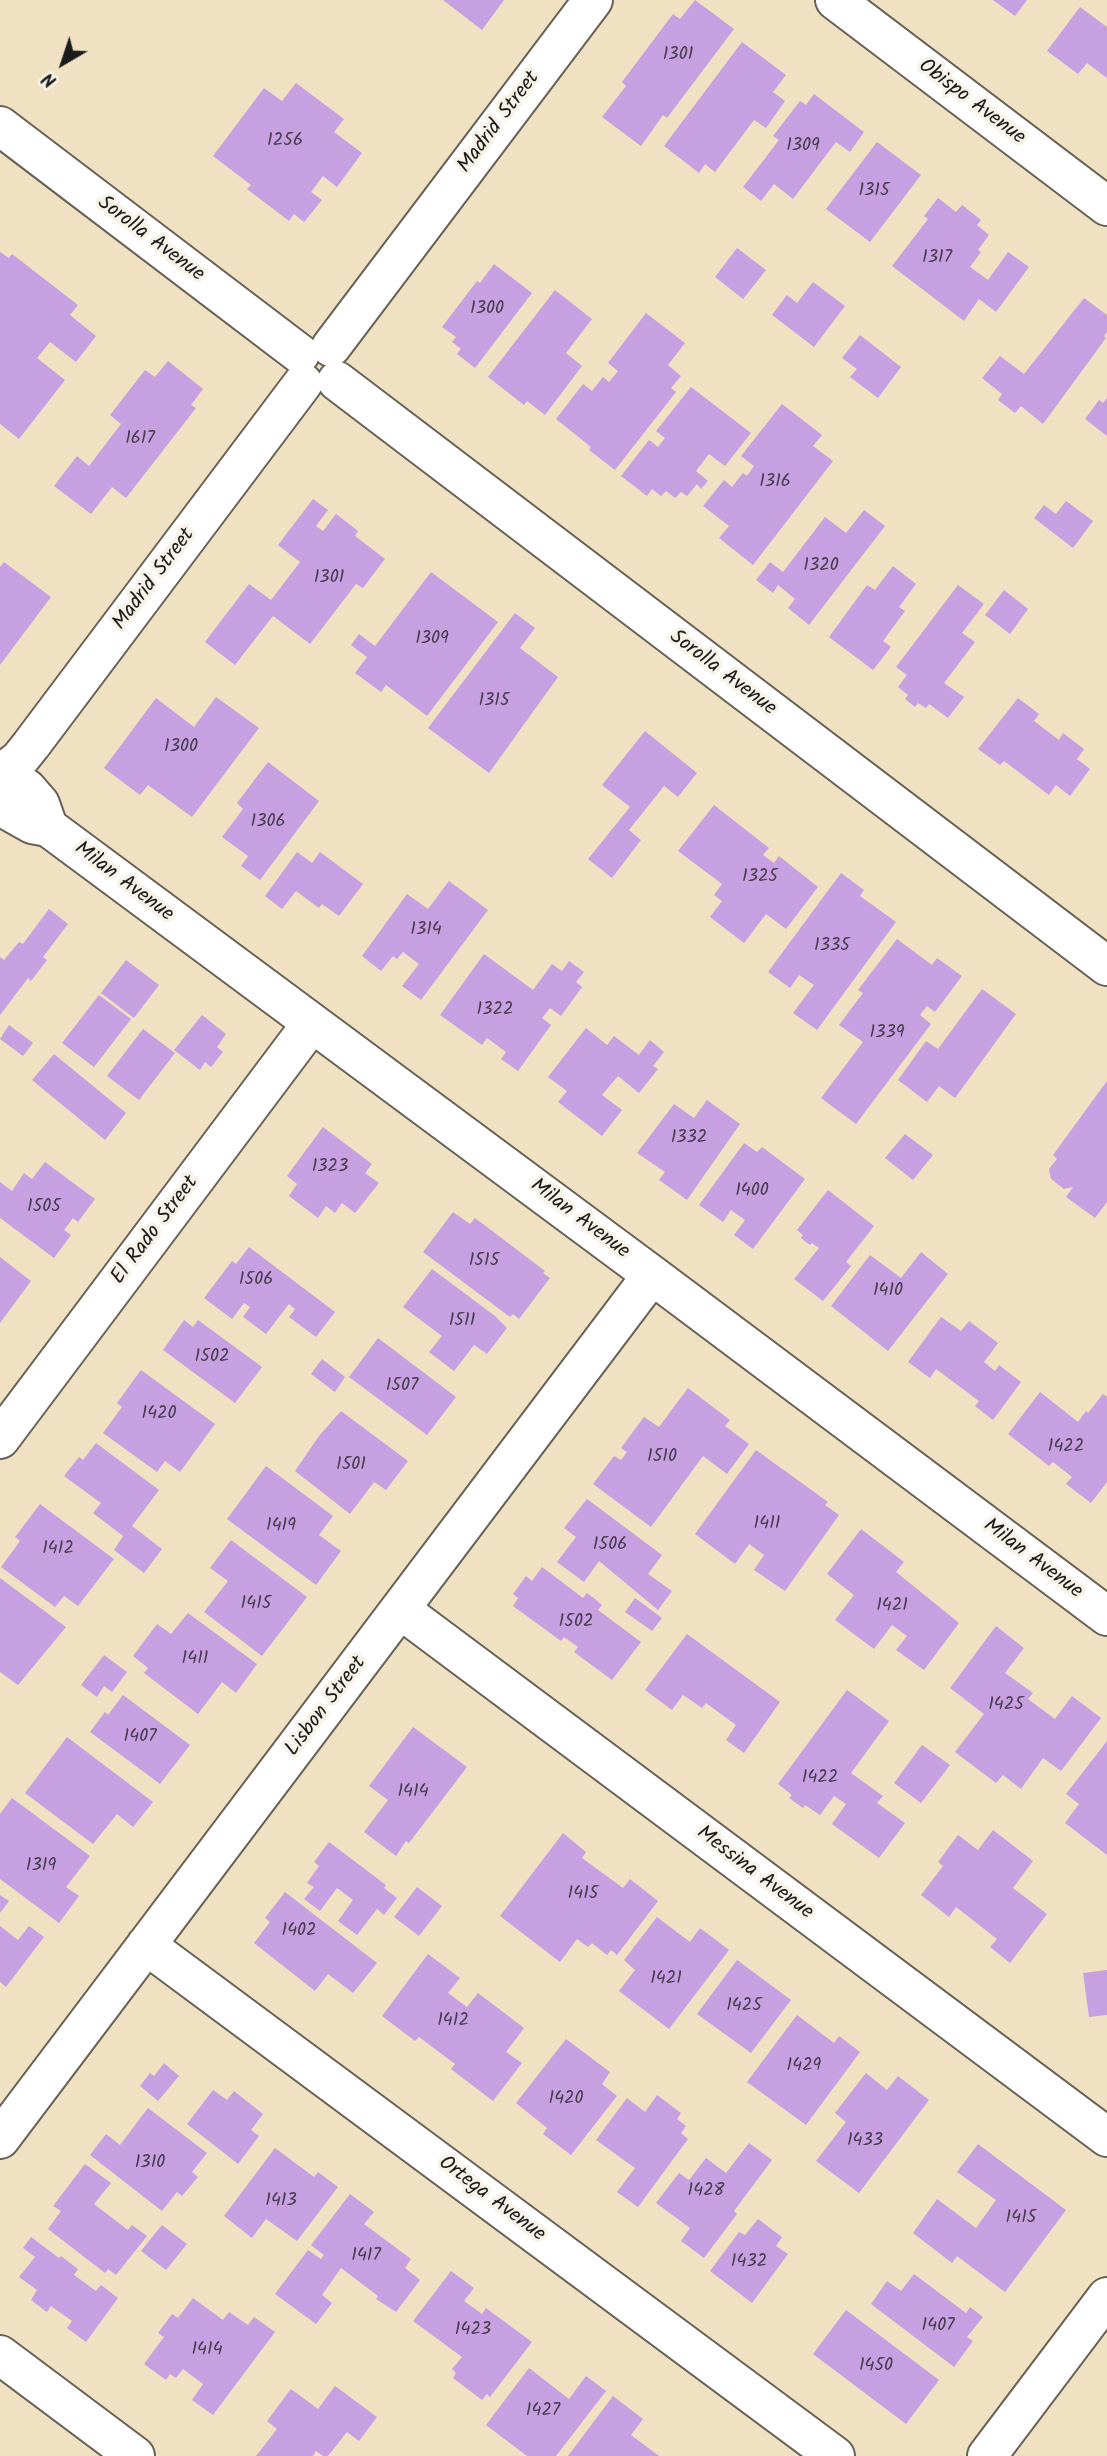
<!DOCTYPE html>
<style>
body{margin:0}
#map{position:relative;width:1107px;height:2456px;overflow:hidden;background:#f0e1c3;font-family:Kalam,sans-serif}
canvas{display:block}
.north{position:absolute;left:28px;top:28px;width:70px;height:70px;-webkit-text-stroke:5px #f7f3e8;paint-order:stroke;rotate:219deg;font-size:19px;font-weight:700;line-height:28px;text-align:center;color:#1c1c1c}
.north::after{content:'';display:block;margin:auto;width:24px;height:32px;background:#1c1c1c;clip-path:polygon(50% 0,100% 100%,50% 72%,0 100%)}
</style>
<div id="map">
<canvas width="1107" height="2456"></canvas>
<div class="north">N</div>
</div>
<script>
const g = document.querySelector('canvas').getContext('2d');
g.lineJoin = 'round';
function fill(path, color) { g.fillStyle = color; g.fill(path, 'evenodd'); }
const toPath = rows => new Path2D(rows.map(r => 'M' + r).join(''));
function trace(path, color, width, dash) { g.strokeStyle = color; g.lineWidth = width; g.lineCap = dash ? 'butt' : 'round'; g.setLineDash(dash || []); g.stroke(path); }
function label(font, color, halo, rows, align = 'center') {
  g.font = font + ' Kalam,sans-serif'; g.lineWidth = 7; g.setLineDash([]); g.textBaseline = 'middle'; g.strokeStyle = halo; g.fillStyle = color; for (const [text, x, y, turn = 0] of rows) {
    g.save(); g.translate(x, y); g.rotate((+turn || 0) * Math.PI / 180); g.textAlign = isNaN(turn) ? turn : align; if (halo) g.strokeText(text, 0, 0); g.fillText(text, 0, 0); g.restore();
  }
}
const building = toPath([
 [443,0,504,0,482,30],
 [695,0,734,29,667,118,663,115,641,146,602,117,626,86,622,82,673,14,680,19],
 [993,0,1027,0,1015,16],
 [1080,7,1107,27,1107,78,1087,63,1078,74,1047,51],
 [742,42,786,75,773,92,785,101,766,128,754,120,715,172,705,164,699,173,664,146],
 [296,83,344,119,334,132,362,153,337,187,323,176,311,192,322,200,304,222,294,214,289,221,247,189,251,185,213,156,264,88,282,101],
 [814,94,864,132,850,152,836,142,793,199,774,184,761,201,743,187,779,140,773,136,800,101,806,105],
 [877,142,921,175,870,242,826,209],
 [938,198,956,212,962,205,981,220,977,225,989,235,978,250,981,252,970,267,988,280,1008,252,1029,267,996,312,979,299,964,321,892,266,928,219,924,216],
 [737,248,766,270,743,299,715,277],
 [0,252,9,258,12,254,78,305,70,315,96,336,76,362,50,342,37,358,65,380,19,439,0,424],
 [494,264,532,293,475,368,457,354,461,349,452,342,456,337,442,327,477,281,480,283],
 [813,282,845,306,814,347,772,315,787,295,797,303],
 [555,290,592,319,566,353,582,366,545,415,527,401,524,405,488,377],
 [1084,298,1107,315,1107,332,1104,336,1106,338,1043,424,1021,406,1015,413,998,400,1002,394,982,378,1000,356,1024,374],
 [646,313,685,343,668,365,681,376,671,388,676,392,615,470,589,450,591,447,556,419,583,384,592,391,603,377,609,382,618,371,608,363],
 [860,335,901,367,878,398,850,377,857,369,842,358],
 [168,361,203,389,191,405,196,408,126,498,112,487,91,514,54,486,77,456,89,466,121,424,110,415,145,370,155,377],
 [691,387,751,433,725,466,709,454,696,471,708,481,701,489,697,484,687,496,681,492,675,498,666,491,661,496,652,489,647,496,621,476,649,440,658,447,665,438,656,431],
 [1107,398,1107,436,1085,419,1099,400,1103,403],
 [782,404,822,435,813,446,833,461,753,565,719,538,729,526,703,506,724,480,732,487,743,473,747,476,754,466,741,456],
 [313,499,328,510,316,526,323,531,336,514,358,531,355,536,385,559,363,588,356,584,310,644,273,616,235,665,205,642,249,584,271,600,300,562,278,545],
 [1066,501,1093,521,1073,548,1034,518,1044,505,1056,514],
 [864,510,885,526,809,625,788,608,795,599,778,585,773,593,756,580,770,562,783,572,825,517,846,533],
 [4,562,51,597,0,665,0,567],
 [893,566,916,584,899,607,905,611,883,641,891,647,873,670,829,637,867,585,875,590],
 [431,572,498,622,427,716,386,685,381,692,355,673,367,657,351,645,359,634,375,646],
 [958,585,984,604,962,633,975,642,944,683,964,697,948,718,929,704,926,708,918,703,915,707,905,699,908,695,898,687,907,675,896,667],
 [1004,590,1028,609,1010,634,985,615],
 [515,613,535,628,520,648,558,677,489,773,428,728],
 [216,697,259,728,192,817,148,785,140,795,104,768,156,698,194,727],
 [1018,698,1039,714,1034,721,1059,740,1063,733,1084,749,1077,759,1090,769,1070,796,1056,785,1049,795,1004,761,1000,765,978,749],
 [645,731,697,773,678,797,664,786,629,830,641,840,612,878,588,859,630,807,602,785],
 [268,762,319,801,260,880,241,866,248,856,222,837,243,809,237,803],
 [714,805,769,848,763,855,774,863,779,856,818,887,786,929,766,914,744,943,710,917,722,901,714,895,722,884,678,851],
 [297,852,312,863,320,852,363,884,339,916,322,904,319,908,296,891,282,909,265,896],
 [841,873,864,890,860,896,896,922,817,1030,793,1013,814,985,799,975,790,988,768,972],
 [449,881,488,910,421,1000,402,986,419,964,403,952,397,959,393,956,381,971,362,956,407,894,428,909],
 [49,909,68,924,43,957,47,960,31,981,28,978,0,1015,0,957,4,960,19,942,23,944],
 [897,939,932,965,937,958,962,976,935,1012,927,1006,920,1015,931,1024,856,1124,821,1098,863,1042,839,1025,863,993,858,990],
 [484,954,533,990,552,964,562,971,569,961,584,972,576,982,582,987,561,1016,550,1008,542,1018,551,1025,518,1071,501,1059,506,1052,487,1038,482,1045,440,1015],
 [126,960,159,985,134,1018,101,993],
 [982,989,1016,1014,955,1098,939,1086,927,1102,898,1080,926,1041,938,1049],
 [99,995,131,1019,94,1067,62,1043],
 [202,1015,226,1034,217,1047,223,1052,211,1067,205,1062,200,1070,174,1050],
 [9,1025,33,1043,23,1056,0,1039],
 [586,1028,607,1045,614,1036,639,1055,650,1040,664,1052,653,1066,658,1069,639,1093,618,1076,602,1095,622,1110,602,1136,558,1102,567,1091,548,1077],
 [143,1029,175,1053,139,1100,107,1076],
 [54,1054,126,1113,105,1140,32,1080],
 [1107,1081,1107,1202,1095,1218,1066,1197,1073,1187,1064,1189,1051,1179,1049,1169,1057,1159,1053,1155],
 [707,1100,740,1124,687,1200,659,1180,665,1172,637,1153,674,1104,694,1118],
 [323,1127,372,1164,365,1173,379,1183,355,1213,342,1203,335,1213,326,1206,318,1218,289,1196,297,1184,287,1176],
 [905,1134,933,1155,913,1180,885,1158],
 [744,1143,757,1152,762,1147,805,1179,753,1249,734,1235,745,1220,731,1210,723,1222,699,1205],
 [45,1162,95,1199,78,1222,73,1218,64,1230,71,1235,54,1258,0,1218,0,1182,12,1191,24,1173,32,1179],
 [828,1190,874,1226,846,1262,851,1266,823,1301,794,1279,819,1248,812,1243,810,1245,801,1238,803,1235,797,1230],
 [453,1212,470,1224,475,1218,545,1271,543,1273,550,1278,519,1319,513,1314,510,1317,423,1252],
 [249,1247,335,1312,316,1337,289,1317,295,1309,289,1304,266,1334,243,1317,250,1307,244,1303,232,1319,204,1298,232,1261,236,1264],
 [921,1252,948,1274,888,1351,831,1306,870,1255,901,1278],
 [0,1257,31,1281,0,1323],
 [432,1269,495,1316,507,1328,487,1354,474,1345,454,1371,429,1352,442,1336,403,1307],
 [941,1317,961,1331,969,1321,998,1343,984,1362,995,1371,999,1365,1021,1382,993,1420,975,1406,979,1401,936,1369,930,1378,908,1362],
 [184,1320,193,1327,198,1320,262,1367,235,1403,163,1350],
 [378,1338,456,1397,427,1435,349,1377],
 [322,1359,345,1377,335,1392,311,1374],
 [141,1370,215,1424,180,1472,165,1461,157,1472,103,1433,122,1407,117,1403],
 [688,1388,730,1420,725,1426,749,1444,727,1474,703,1456,651,1527,593,1484,614,1456,621,1460,627,1452,621,1448,644,1417,659,1427],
 [1040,1392,1078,1422,1086,1411,1088,1413,1103,1394,1107,1397,1107,1482,1091,1503,1066,1484,1072,1477,1053,1462,1049,1466,1008,1434],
 [341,1411,408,1461,386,1490,374,1482,350,1514,295,1471,319,1436],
 [96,1443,159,1490,132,1526,162,1549,144,1573,114,1550,123,1536,93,1513,101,1503,64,1476,79,1457,83,1460],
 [756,1450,828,1502,825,1505,839,1515,785,1591,754,1570,764,1555,749,1544,735,1564,695,1534],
 [266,1466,333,1516,319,1535,341,1551,316,1585,227,1519],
 [587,1499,662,1555,648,1574,672,1591,658,1610,599,1561,584,1582,557,1562,576,1537,564,1528],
 [40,1504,114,1559,78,1606,64,1596,55,1607,1,1567,20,1541,15,1537],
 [861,1529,904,1562,896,1572,959,1623,924,1670,896,1650,907,1636,892,1625,874,1649,835,1620,854,1595,827,1574],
 [231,1540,307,1597,262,1656,204,1612,228,1581,210,1568],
 [542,1567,583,1598,587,1593,595,1599,602,1605,598,1610,641,1642,612,1680,574,1652,578,1647,564,1637,561,1641,513,1606,518,1598,513,1594,526,1576,532,1581],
 [0,1578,66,1627,18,1685,0,1672],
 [635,1598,662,1618,652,1631,625,1612],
 [188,1613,257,1664,236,1693,222,1682,198,1714,144,1673,148,1668,133,1656,157,1624,171,1634],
 [996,1626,1024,1648,1005,1673,1033,1693,1028,1699,1055,1719,1072,1696,1101,1718,1061,1771,1043,1758,1021,1789,1003,1775,996,1783,955,1752,984,1714,950,1688],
 [687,1634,780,1702,744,1753,726,1740,736,1725,706,1703,702,1708,683,1695,672,1710,645,1690],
 [104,1655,127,1672,112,1692,104,1686,97,1697,81,1685],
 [847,1690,889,1721,851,1773,883,1796,877,1803,905,1823,879,1858,832,1824,846,1804,834,1796,820,1815,805,1805,803,1808,789,1798,792,1795,778,1784],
 [123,1695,190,1745,160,1784,90,1732,105,1712,108,1715],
 [413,1727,467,1767,409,1843,406,1841,396,1856,364,1832,388,1800,369,1786],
 [67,1737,153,1802,133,1827,117,1814,93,1844,25,1793],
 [1107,1741,1107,1855,1065,1823,1079,1804,1066,1794],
 [922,1745,950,1765,921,1803,894,1783],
 [12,1798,90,1856,66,1887,79,1896,59,1923,0,1879,0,1814],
 [993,1830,1033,1861,1013,1888,1047,1914,1010,1963,990,1947,997,1939,956,1907,949,1917,921,1895,943,1866,938,1862,958,1835,978,1850],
 [563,1833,586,1852,582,1858,623,1888,630,1879,658,1901,617,1955,611,1950,607,1955,592,1943,588,1947,577,1939,560,1962,500,1916],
 [329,1842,386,1885,384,1888,397,1898,384,1915,377,1909,357,1935,338,1921,353,1900,337,1888,320,1911,304,1899,314,1887,307,1883,319,1866,314,1862],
 [417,1887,442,1906,419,1936,394,1917],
 [285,1892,377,1963,353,1993,328,1974,315,1991,254,1943,270,1922,265,1918],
 [0,1895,9,1901,0,1913],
 [657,1917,690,1942,700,1928,729,1950,669,2029,619,1991,635,1970,624,1960],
 [0,1926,18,1940,29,1926,44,1937,6,1987,0,1982],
 [428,1954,460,1978,448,1993,467,2007,478,1993,524,2028,506,2052,522,2063,493,2101,451,2069,455,2064,419,2037,415,2041,382,2016],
 [737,1960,791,2000,751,2053,697,2014],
 [1107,1970,1107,2015,1089,2017,1083,1973],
 [797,2015,834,2043,839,2036,860,2052,806,2125,747,2082],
 [566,2039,610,2072,602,2084,617,2096,571,2155,543,2134,547,2128,516,2103],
 [164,2063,179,2076,158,2101,140,2086,150,2073,154,2076],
 [866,2073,887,2090,898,2076,929,2100,859,2193,816,2161,846,2122,835,2113],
 [213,2090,227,2100,234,2091,263,2114,251,2130,259,2136,238,2164,187,2124],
 [657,2095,681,2113,677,2119,686,2126,681,2133,688,2139,638,2207,617,2192,635,2168,596,2140,627,2098,645,2112],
 [148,2108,207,2153,192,2172,198,2177,182,2196,177,2192,162,2211,90,2155,106,2134,120,2145],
 [749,2143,772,2160,734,2211,737,2214,704,2258,681,2241,690,2228,656,2203,679,2173,689,2180,706,2158,726,2173],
 [978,2144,1066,2210,1005,2292,957,2256,952,2263,913,2233,937,2199,976,2228,996,2200,957,2172],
 [275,2148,314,2177,318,2172,338,2187,297,2241,266,2219,252,2238,224,2216],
 [85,2164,111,2183,94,2204,128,2230,132,2225,147,2236,116,2275,108,2269,105,2273,48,2229,61,2211,53,2206],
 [350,2194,374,2212,364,2224,411,2259,405,2268,420,2280,396,2312,376,2299,378,2296,341,2268,322,2295,332,2303,316,2324,275,2294,308,2250,321,2259,324,2255,311,2245],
 [758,2219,782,2237,776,2246,788,2254,752,2303,710,2271,739,2232,745,2235],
 [162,2225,187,2244,166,2270,141,2251],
 [31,2237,59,2258,61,2256,78,2269,74,2275,96,2291,101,2285,118,2298,86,2342,67,2328,72,2321,51,2306,47,2312,31,2300,37,2290,19,2277,35,2257,23,2248],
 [451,2271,474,2288,464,2301,482,2314,486,2308,532,2342,490,2397,487,2394,482,2400,453,2378,456,2373,452,2369,462,2357,413,2321],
 [914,2274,966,2313,970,2307,983,2317,967,2337,973,2341,954,2367,871,2304,887,2281,901,2291],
 [193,2298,223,2320,229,2312,248,2325,254,2317,275,2332,213,2415,192,2400,203,2384,183,2369,176,2378,170,2374,166,2380,144,2364,164,2337,158,2333,172,2314,178,2318],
 [846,2310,939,2380,906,2424,813,2354],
 [529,2368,569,2399,586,2376,606,2391,556,2456,527,2456,486,2425],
 [335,2386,377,2417,359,2441,347,2432,328,2456,323,2456,316,2451,313,2456,256,2456,277,2429,267,2421,291,2389,318,2409],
 [613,2396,643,2419,631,2435,659,2456,568,2456]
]);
const minor = toPath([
 [835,0,1107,206],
 [0,126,300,354],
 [331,347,593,0],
 [337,381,1107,966],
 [0,806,32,824,48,827,652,1275,1107,1616],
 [48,827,40,804,27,789,3,772,19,760,31,745,303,383],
 [0,1439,312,1023],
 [401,1610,1107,2137],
 [146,1945,835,2456],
 [0,2139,652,1275],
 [0,2355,135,2456],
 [987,2456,1107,2297]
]);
const numberNames = [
 ["1301",678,56],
 ["1256",285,142],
 ["1309",803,147],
 ["1315",874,192],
 ["1317",937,259],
 ["1300",487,310],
 ["1617",140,440],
 ["1316",775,483],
 ["1320",821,567],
 ["1301",329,579],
 ["1309",432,640],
 ["1315",494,702],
 ["1300",181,748],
 ["1306",268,823],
 ["1325",760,878],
 ["1314",426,931],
 ["1335",832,947],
 ["1322",495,1011],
 ["1339",887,1034],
 ["1332",689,1139],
 ["1323",330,1168],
 ["1400",752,1192],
 ["1505",44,1208],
 ["1515",484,1262],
 ["1506",256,1281],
 ["1410",888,1292],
 ["1511",462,1322],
 ["1502",212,1358],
 ["1507",402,1387],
 ["1420",159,1415],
 ["1422",1066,1448],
 ["1510",662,1458],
 ["1501",351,1466],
 ["1411",767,1525],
 ["1419",281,1527],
 ["1506",610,1546],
 ["1412",58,1550],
 ["1415",256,1605],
 ["1421",892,1607],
 ["1502",576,1623],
 ["1411",195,1660],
 ["1425",1006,1706],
 ["1407",140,1738],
 ["1422",820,1779],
 ["1414",413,1793],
 ["1319",41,1867],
 ["1415",583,1895],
 ["1402",299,1932],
 ["1421",666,1980],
 ["1425",744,2007],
 ["1412",453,2022],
 ["1429",804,2067],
 ["1420",566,2100],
 ["1433",865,2142],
 ["1310",150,2164],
 ["1428",706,2192],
 ["1413",281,2202],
 ["1415",1021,2219],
 ["1417",366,2257],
 ["1432",749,2263],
 ["1407",938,2327],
 ["1423",473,2331],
 ["1414",207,2351],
 ["1450",876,2367],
 ["1427",543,2412]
];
const streetNames = [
 ["Obispo Avenue",971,103,37],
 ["Madrid Street",500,123,-53],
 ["Sorolla Avenue",150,240,37],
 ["Madrid Street",155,580,-53],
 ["Sorolla Avenue",722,674,37],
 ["Milan Avenue",123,883,37],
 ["Milan Avenue",579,1220,37],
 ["El Rado Street",156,1231,-53],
 ["Milan Avenue",1032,1560,37],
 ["Lisbon Street",327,1707,-53],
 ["Messina Avenue",754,1874,37],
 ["Ortega Avenue",491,2200,37]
];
fill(building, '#c6a0e1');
trace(minor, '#666156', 42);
trace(minor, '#fff', 38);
label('18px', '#463d4d', null, numberNames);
label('21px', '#1c1c1c', '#f7f3e8', streetNames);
</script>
